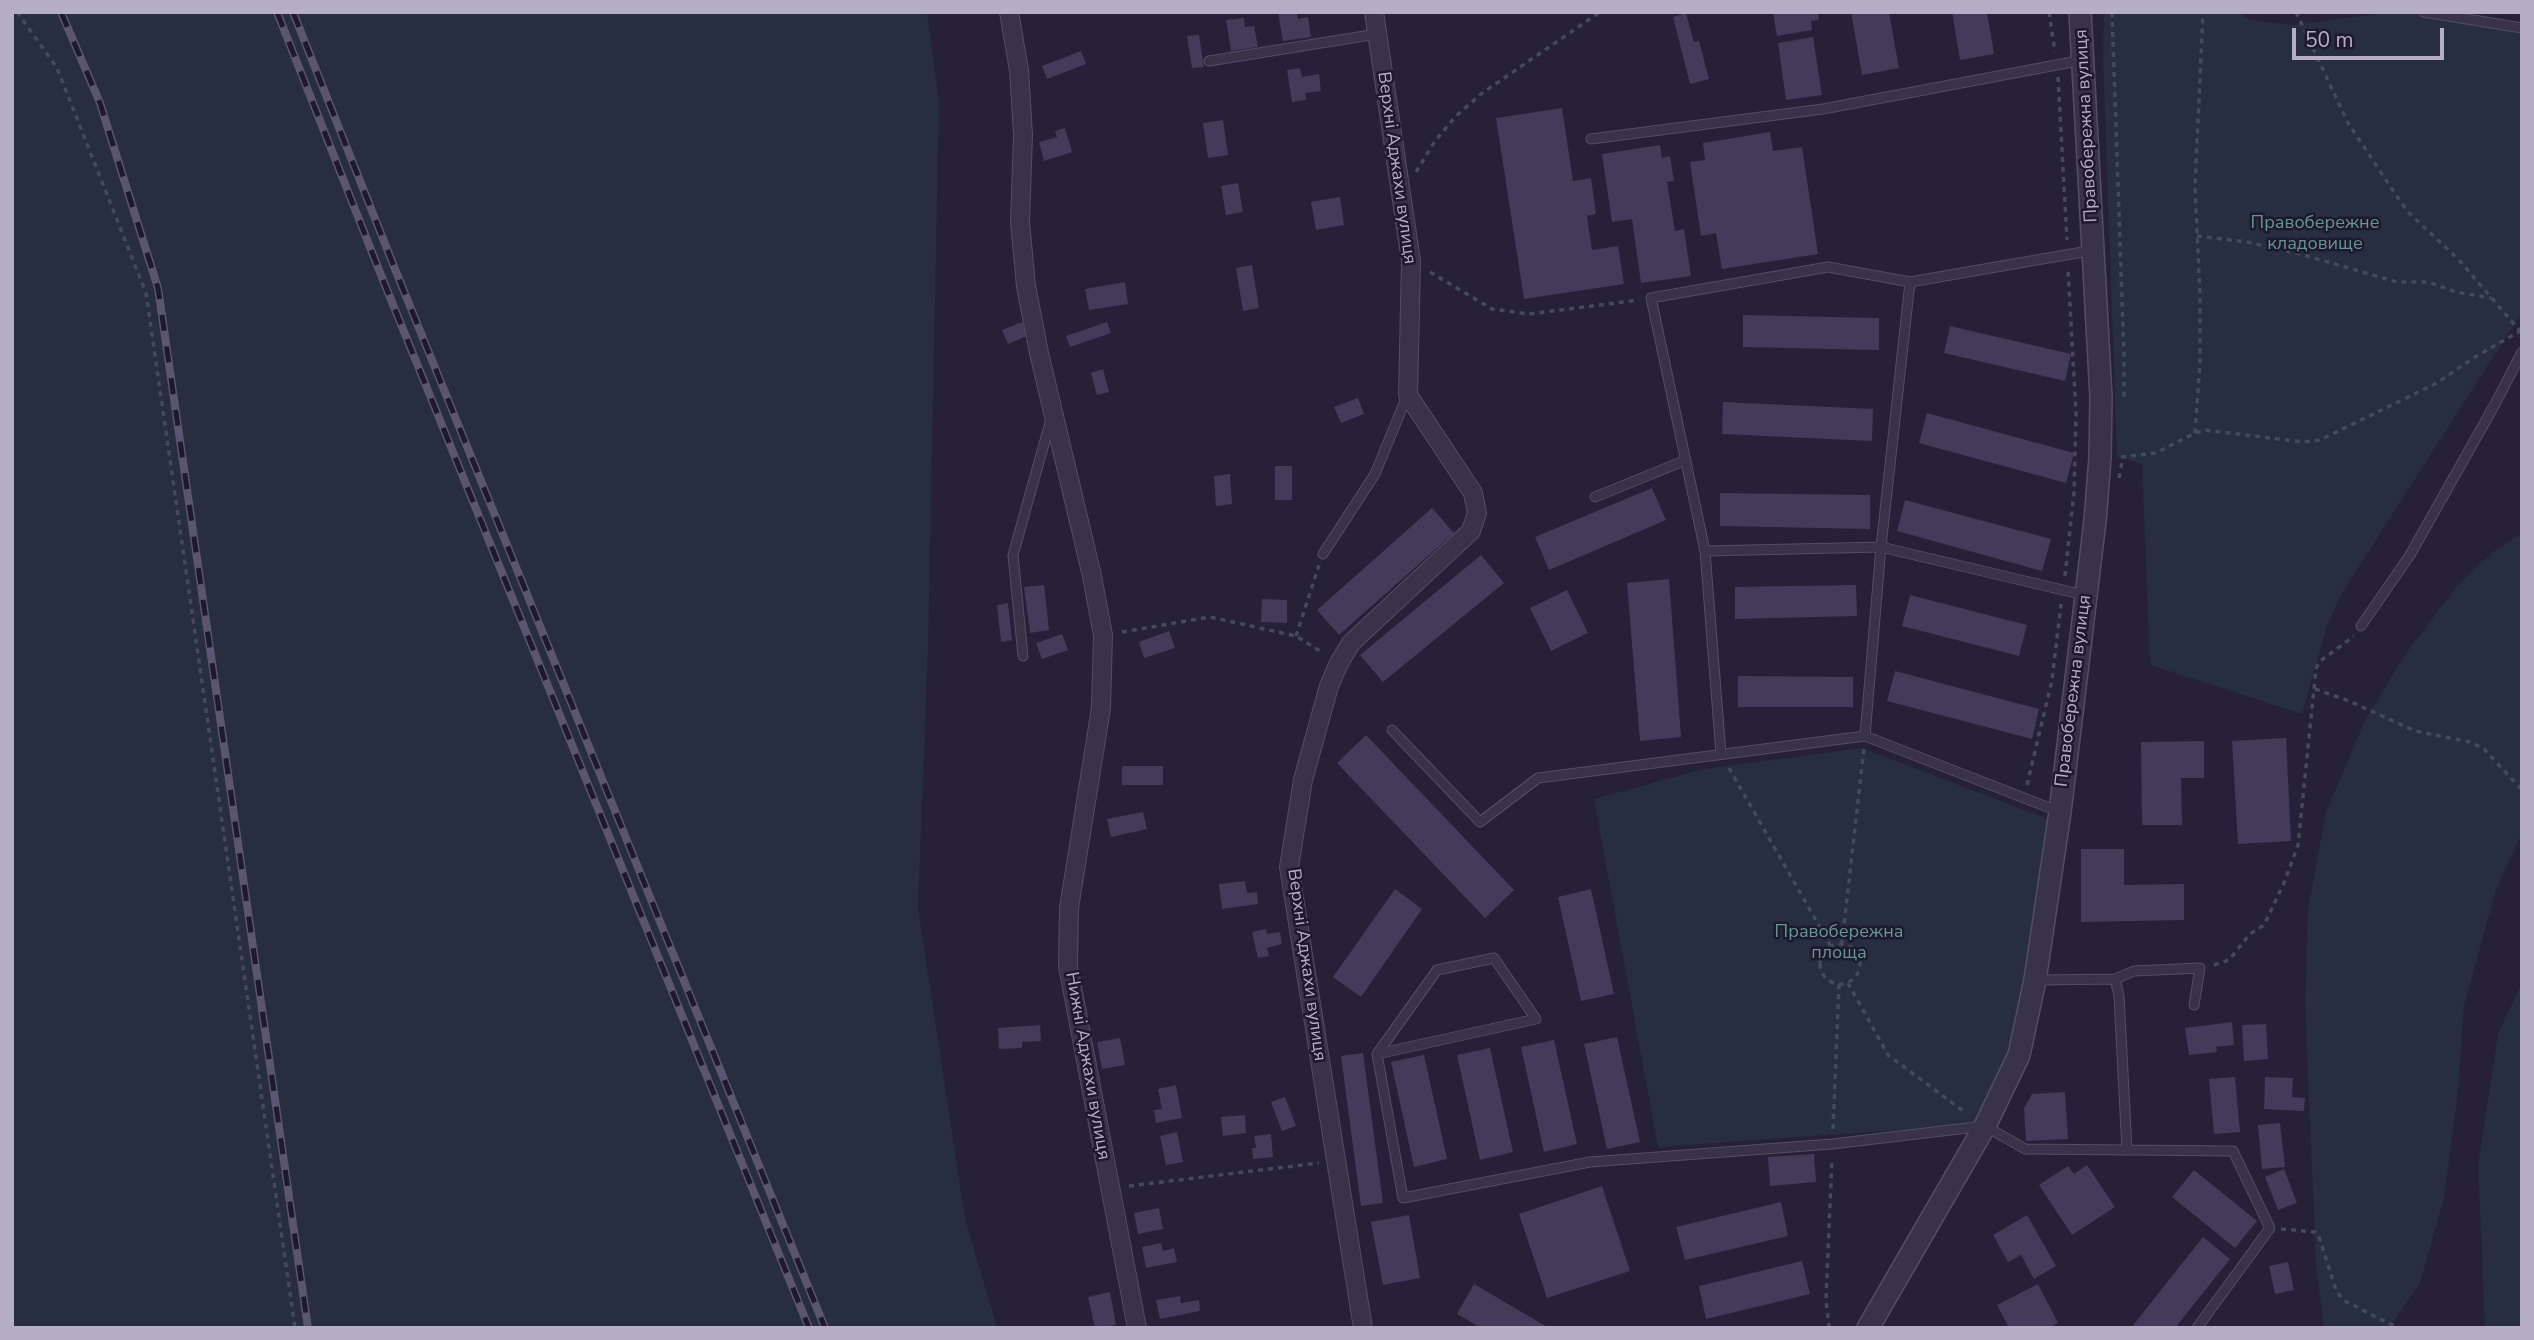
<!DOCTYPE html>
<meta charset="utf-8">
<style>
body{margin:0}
#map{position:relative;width:2534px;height:1340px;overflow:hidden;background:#262039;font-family:"Nunito Sans",sans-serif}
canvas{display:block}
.frame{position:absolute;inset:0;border:14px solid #b5aec6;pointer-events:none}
.scale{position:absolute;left:2292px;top:28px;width:152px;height:32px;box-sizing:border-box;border:4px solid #b5aec6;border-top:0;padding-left:9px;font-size:21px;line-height:24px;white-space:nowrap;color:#b5aec6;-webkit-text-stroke:5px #1e192e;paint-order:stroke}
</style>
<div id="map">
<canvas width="2534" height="1340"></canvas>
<div class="frame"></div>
<div class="scale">50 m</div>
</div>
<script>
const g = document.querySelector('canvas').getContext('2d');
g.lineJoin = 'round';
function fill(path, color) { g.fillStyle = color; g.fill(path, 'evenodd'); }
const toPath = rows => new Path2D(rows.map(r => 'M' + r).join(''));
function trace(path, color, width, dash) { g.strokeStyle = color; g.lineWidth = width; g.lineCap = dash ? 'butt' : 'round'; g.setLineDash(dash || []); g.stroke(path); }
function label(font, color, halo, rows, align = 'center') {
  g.font = font + ' "Nunito Sans",sans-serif'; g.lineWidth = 5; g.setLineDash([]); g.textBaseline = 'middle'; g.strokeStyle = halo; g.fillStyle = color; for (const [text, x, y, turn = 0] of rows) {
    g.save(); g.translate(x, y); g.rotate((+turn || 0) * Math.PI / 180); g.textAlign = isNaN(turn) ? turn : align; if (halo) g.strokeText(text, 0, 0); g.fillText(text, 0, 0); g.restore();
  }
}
const green = toPath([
 [12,12,927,12,939,101,928,649,918,908,965,1218,997,1328,12,1328],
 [2104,12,2238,12,2250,20,2292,25,2391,12,2444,12,2479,15,2522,26,2522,312,2342,593,2327,626,2302,714,2150,665,2142,464,2117,457,2103,56],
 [2522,533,2522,834,2496,890,2464,1006,2458,1093,2444,1198,2420,1283,2389,1328,2324,1328,2316,1264,2305,1004,2308,910,2326,812,2365,720,2407,652,2456,587,2493,552],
 [1862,748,2056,822,2033,981,1985,1124,1658,1147,1594,799,1704,769],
 [2522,983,2522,1328,2485,1328,2478,1165,2498,1034]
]);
const building = toPath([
 [1278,12,1297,12,1298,19,1308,17,1311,37,1283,41],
 [1773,12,1818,12,1819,20,1811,21,1812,30,1777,36],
 [1851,12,1889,12,1899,68,1862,75],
 [1952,12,1987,12,1994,54,1960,60],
 [1686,13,1694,42,1699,41,1709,79,1690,84,1673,17],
 [1244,18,1245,27,1254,26,1258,47,1231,51,1226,20],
 [1199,35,1204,67,1192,68,1187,36],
 [1813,37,1822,95,1786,100,1778,43],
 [1081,51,1086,64,1047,79,1042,66],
 [1300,68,1302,77,1319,74,1321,91,1305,93,1306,100,1292,102,1287,70],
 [1562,108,1573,181,1591,178,1596,214,1587,216,1592,250,1618,246,1624,284,1524,299,1496,118],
 [1223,120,1228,155,1208,158,1203,123],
 [1065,128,1072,152,1044,161,1039,142,1057,137,1055,131],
 [1770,132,1773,151,1802,147,1818,254,1722,269,1716,233,1701,236,1690,162,1705,160,1703,143],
 [1660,145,1662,158,1670,156,1674,181,1667,182,1675,231,1684,229,1691,276,1641,283,1632,219,1612,222,1602,154],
 [1238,183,1243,212,1226,215,1221,186],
 [1340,197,1344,225,1316,230,1311,202],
 [1252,265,1259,308,1243,311,1236,268],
 [1125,282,1128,304,1089,310,1085,289],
 [1743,315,1879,318,1879,350,1743,347],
 [1022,322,1027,336,1008,344,1002,330],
 [1107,322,1111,333,1070,347,1066,336],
 [1950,326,2071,354,2065,381,1944,353],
 [1103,369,1109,392,1097,395,1091,373],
 [1358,398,1364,414,1341,423,1334,407],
 [1723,402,1873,409,1872,441,1722,434],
 [1927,413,2074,453,2066,483,1919,443],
 [1275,466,1292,466,1292,500,1275,500],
 [1230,474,1232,504,1216,506,1214,476],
 [1652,488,1666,520,1549,570,1535,537],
 [1720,493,1870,495,1870,529,1720,526],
 [1905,500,2051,539,2042,571,1897,531],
 [1432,508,1454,533,1339,635,1317,610],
 [1481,555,1504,583,1383,682,1360,655],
 [1669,579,1681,737,1640,741,1627,583],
 [1044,585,1049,630,1030,633,1024,587],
 [1856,585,1857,616,1735,619,1735,587],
 [1567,590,1588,633,1551,651,1530,608],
 [1910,595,2027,625,2019,656,1902,626],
 [1262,599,1287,600,1287,623,1261,622],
 [1008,603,1012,640,1001,642,997,605],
 [1169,631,1175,648,1144,658,1139,642],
 [1062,634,1068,650,1042,659,1036,643],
 [1895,671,2039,709,2032,739,1887,701],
 [1738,676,1853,677,1853,707,1738,707],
 [1366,735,1514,890,1485,918,1337,763],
 [2286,738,2291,841,2238,844,2232,741],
 [2204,741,2204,778,2181,778,2182,825,2142,825,2141,742],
 [1122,766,1163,766,1163,785,1122,785],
 [1143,812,1147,829,1111,837,1107,819],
 [2081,849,2124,849,2124,885,2184,884,2184,920,2081,922],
 [1245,881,1247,893,1257,892,1258,904,1222,909,1219,884],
 [1395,889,1422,909,1361,997,1333,977],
 [1591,889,1614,994,1581,1001,1558,897],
 [1266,929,1267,934,1280,932,1282,944,1267,948,1269,956,1258,958,1252,932],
 [2232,1022,2234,1045,2216,1047,2217,1052,2189,1055,2185,1028],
 [2266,1024,2268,1059,2244,1061,2242,1025],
 [1040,1025,1041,1041,1022,1042,1022,1048,999,1049,998,1028],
 [1617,1037,1640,1142,1607,1149,1584,1044],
 [1120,1038,1125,1065,1102,1069,1097,1042],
 [1554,1040,1577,1144,1544,1152,1521,1047],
 [1490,1048,1513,1152,1480,1160,1457,1055],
 [1363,1053,1383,1203,1361,1206,1341,1056],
 [1424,1055,1447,1159,1414,1167,1391,1062],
 [2235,1077,2240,1132,2214,1134,2209,1079],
 [2265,1077,2293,1078,2292,1097,2305,1098,2304,1111,2264,1109],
 [1176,1085,1182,1118,1156,1123,1154,1110,1162,1109,1158,1089],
 [2065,1092,2068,1139,2026,1141,2024,1108,2032,1094],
 [1285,1097,1296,1126,1282,1131,1271,1102],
 [1245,1115,1246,1133,1223,1136,1221,1117],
 [2280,1123,2285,1167,2262,1169,2258,1125],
 [1177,1132,1183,1162,1166,1165,1160,1136],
 [1271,1134,1273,1157,1253,1159,1252,1148,1256,1148,1254,1136],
 [1814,1154,1816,1182,1770,1186,1768,1157],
 [2087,1165,2115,1207,2072,1235,2039,1185,2068,1166,2074,1174],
 [2284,1169,2297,1203,2278,1210,2265,1177],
 [2194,1170,2257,1221,2235,1248,2172,1197],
 [1602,1186,1630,1271,1547,1298,1519,1214],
 [1781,1202,1788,1236,1685,1260,1676,1227],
 [1159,1208,1163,1229,1138,1234,1134,1213],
 [1409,1215,1420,1278,1383,1285,1371,1222],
 [2027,1215,2056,1266,2034,1279,2021,1255,2008,1262,1993,1235],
 [2203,1237,2230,1259,2175,1328,2131,1328],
 [1161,1243,1163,1251,1174,1248,1177,1262,1146,1268,1142,1247],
 [1802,1261,1810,1294,1706,1319,1699,1286],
 [2288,1262,2294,1290,2275,1294,2269,1266],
 [1474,1284,1549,1328,1481,1328,1457,1314],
 [2038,1284,2058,1323,2049,1328,2009,1328,1997,1305],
 [1110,1292,1116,1325,1095,1328,1088,1297],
 [1180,1296,1181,1303,1199,1300,1200,1311,1160,1319,1156,1300]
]);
const path = toPath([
 [17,12,57,68,146,293,295,1328],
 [2049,12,2055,52],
 [2112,12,2124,357,2124,398],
 [2296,12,2348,123,2394,192,2408,212,2458,259,2520,331],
 [2058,77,2067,240],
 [1416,172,1435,141,1456,116,1481,94,1600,12],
 [2197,236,2247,242,2304,255,2397,282,2428,282,2456,292,2491,298],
 [1430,272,1492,309,1529,314,1639,300],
 [2195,433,2200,362,2200,296,2195,187,2203,12],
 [2121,457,2156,453,2195,433,2205,430,2303,442,2320,440,2437,383,2475,357,2522,330],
 [2119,478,2122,462],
 [2065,576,2074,493,2076,414,2068,269],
 [1122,632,1210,617,1296,636,1323,653],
 [1296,636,1319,565],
 [2315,689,2349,701,2415,731,2470,742,2484,749,2522,790],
 [1729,768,1830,945],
 [2027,785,2052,680,2061,604],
 [1842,943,1864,748],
 '1820 964a20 20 0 1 1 40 0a20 20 0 1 1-40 0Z',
 [2214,965,2229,960,2250,934,2264,925,2284,883,2298,845,2316,669,2319,662,2354,636],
 [1848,983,1888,1055,1966,1113],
 [1833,1129,1839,984],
 [1129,1186,1319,1163],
 [2281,1229,2315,1232,2319,1237,2336,1290,2343,1300,2398,1328],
 [1829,1328,1826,1299,1832,1158]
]);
const service = toPath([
 [2424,12,2522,28],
 [1209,61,1377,34],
 [1591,139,1823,109,2083,60],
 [1595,497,1686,460],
 [1705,551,1881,547,2084,595],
 [1323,554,1375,474,1407,396],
 [2361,626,2410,555,2494,406,2522,352],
 [1023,656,1013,555,1051,419],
 [1392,730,1480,822,1538,778,1865,736,2060,812],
 [1865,736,1881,547,1910,282],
 [1721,754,1705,551,1651,298,1828,267,1910,282,2094,250],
 [2115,979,2119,996,2127,1150],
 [2037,980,2115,979,2134,971,2200,968,2194,1005],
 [1377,1054,1536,1019,1494,958,1437,970,1377,1054,1403,1198,1590,1162,1832,1144,1985,1126,2025,1149,2233,1151,2270,1228,2197,1328]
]);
const minor = toPath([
 [1009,12,1019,70,1023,135,1020,222,1026,286,1039,353,1092,576,1103,635,1101,708,1069,908,1068,966,1137,1328],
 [1363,1328,1289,867,1303,780,1329,686,1339,663,1351,643,1471,531,1477,513,1473,493,1408,395,1411,261,1374,12]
]);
const tertiary = toPath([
 [1868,1328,1985,1126,2019,1055,2035,980,2060,812,2095,521,2100,458,2101,397,2080,12]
]);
const rail = toPath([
 [61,12,100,103,158,288,308,1328],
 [277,12,383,280,809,1328],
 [293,12,397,274,825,1328]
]);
const streetNames = [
 ["Правобережна вулиця",2087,126,-93],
 ["Верхні Аджахи вулиця",1396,168,82],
 ["Правобережна вулиця",2074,691,-83],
 ["Верхні Аджахи вулиця",1306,965,82],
 ["Нижні Аджахи вулиця",1087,1066,80]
];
const parkNames = [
 ["Правобережне",2315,224],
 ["кладовище",2315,245],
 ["Правобережна",1839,933],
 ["площа",1839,954]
];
fill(green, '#262e3f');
fill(building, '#433b59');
trace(service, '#544e64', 11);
trace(minor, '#544e64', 20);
trace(tertiary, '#544e64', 24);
trace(path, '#44495b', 3.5, [5, 5]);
trace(service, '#393349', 9);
trace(minor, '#393349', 18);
trace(tertiary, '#393349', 21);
trace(rail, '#5c5570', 8);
trace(rail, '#1e192e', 5, [16]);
label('18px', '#b5aec6', '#1e192e', streetNames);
label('18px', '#649793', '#1e192e', parkNames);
</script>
